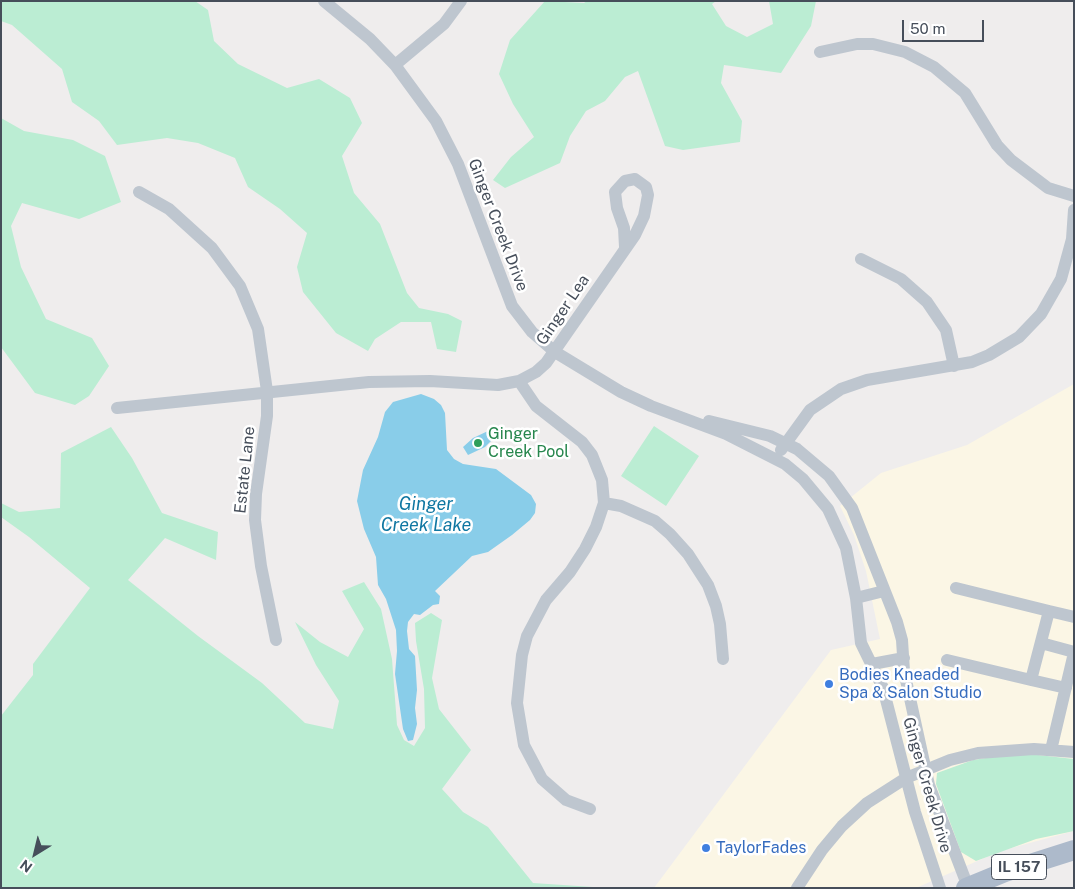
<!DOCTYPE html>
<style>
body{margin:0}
#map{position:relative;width:1075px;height:889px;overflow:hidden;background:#efeded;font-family:"Public Sans",sans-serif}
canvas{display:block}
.frame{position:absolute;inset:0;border:2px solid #464e5a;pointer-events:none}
.north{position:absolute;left:10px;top:829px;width:50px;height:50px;-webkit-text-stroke:4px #fff;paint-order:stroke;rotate:216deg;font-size:14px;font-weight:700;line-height:20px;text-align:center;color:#464e5a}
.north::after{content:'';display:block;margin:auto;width:18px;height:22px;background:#464e5a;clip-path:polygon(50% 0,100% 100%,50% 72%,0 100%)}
.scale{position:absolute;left:902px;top:20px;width:82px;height:22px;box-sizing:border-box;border:2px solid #464e5a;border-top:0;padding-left:6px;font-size:15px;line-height:18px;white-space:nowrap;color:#464e5a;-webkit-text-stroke:4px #fff;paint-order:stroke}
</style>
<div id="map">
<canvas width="1075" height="889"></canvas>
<div class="frame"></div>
<div class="north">N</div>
<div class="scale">50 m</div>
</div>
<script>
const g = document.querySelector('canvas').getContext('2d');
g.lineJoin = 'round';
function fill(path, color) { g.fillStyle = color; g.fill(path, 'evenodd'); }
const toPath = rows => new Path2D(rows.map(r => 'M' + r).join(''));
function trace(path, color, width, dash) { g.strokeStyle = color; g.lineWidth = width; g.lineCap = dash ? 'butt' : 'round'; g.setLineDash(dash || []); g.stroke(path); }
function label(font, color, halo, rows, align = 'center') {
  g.font = font + ' "Public Sans",sans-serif'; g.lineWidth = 5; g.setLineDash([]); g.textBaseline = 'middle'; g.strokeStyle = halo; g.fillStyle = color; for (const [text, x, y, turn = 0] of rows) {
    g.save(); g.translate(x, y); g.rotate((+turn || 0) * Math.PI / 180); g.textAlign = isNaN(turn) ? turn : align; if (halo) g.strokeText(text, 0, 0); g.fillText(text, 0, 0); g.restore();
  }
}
const commercial = toPath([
 [1074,384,1074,831,1000,851,916,888,654,888,831,650,880,639,866,571,854,535,840,506,881,473,967,445]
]);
const green = toPath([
 [1,1,195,1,208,10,214,41,238,64,287,88,319,79,350,98,362,123,342,156,354,193,380,224,407,293,419,308,448,314,462,321,456,352,437,349,431,322,401,322,375,339,368,351,336,333,303,292,297,267,307,233,280,209,248,187,235,158,198,143,167,138,117,145,99,121,72,102,62,69,12,25,1,21],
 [545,1,584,3,587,1,716,1,712,4,726,26,747,37,773,24,769,1,816,1,811,26,781,73,724,65,721,83,742,121,740,142,683,150,665,146,638,71,625,77,605,101,586,111,570,136,560,163,505,188,493,180,511,157,534,137,513,104,499,74,510,40],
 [1,118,24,131,73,140,105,156,121,202,79,219,22,203,11,226,21,267,46,319,92,338,109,366,89,396,75,405,35,393,1,347],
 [654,426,699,456,666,506,621,476],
 [111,427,132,458,162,513,218,532,216,560,165,538,128,580,198,636,262,683,305,723,333,729,339,701,316,665,295,622,320,642,348,657,364,629,342,591,364,582,381,609,392,659,397,725,404,740,414,746,425,728,424,689,416,641,415,623,431,613,442,620,432,678,439,709,471,750,442,789,463,812,488,827,533,883,608,888,1,888,1,716,33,675,33,664,90,588,29,537,1,517,1,503,19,512,60,508,61,453],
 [1005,755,1038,755,1074,759,1074,831,1036,839,976,861,961,852,936,784,937,773,973,760]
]);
const water = toPath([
 [421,394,434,399,441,405,445,413,447,450,454,459,463,464,496,469,531,495,536,504,535,513,530,520,512,535,488,552,472,556,435,591,440,596,439,604,433,605,420,615,414,614,408,622,407,631,409,649,415,656,417,690,415,708,417,724,413,740,408,741,403,729,395,674,397,651,396,630,386,599,378,585,376,557,364,529,357,501,363,470,378,437,385,412,393,402],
 [488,431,493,439,485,447,468,455,463,447,473,438]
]);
const minor = toPath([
 [324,1,370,39,395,65,436,121,458,164,512,306,532,332,555,352,621,392,651,406,726,434,785,464,803,479,828,509,846,548,856,598,861,643,883,688,915,812,940,888],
 [820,52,857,44,873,44,905,52,934,67,965,93,997,145,1011,160,1048,188,1074,196],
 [395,65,444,24,461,1],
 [139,192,169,209,212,248,240,286,258,329,267,391,267,416,256,494,255,520,261,566,276,640],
 [861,259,901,279,927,302,946,330,954,366],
 [519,381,536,406,582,442,592,455,602,480,604,503,596,527,585,549,570,572,546,600,527,636,522,655,517,703,524,745,542,779,566,800,590,809],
 [117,408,369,382,430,381,498,385,519,381,536,372,546,363,635,235,644,216,648,195,646,187,635,179,625,181,615,192,617,208,624,228,625,247],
 [709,421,770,436,797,449,829,476,852,508,897,622,902,640,904,671,929,785,968,887],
 [781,450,810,410,841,389,867,380,972,362,989,355,1019,337,1041,314,1061,279,1072,239,1074,210],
 [604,503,621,506,655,521,670,534,688,554,708,585,716,606,720,624,723,659],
 [956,588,1049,611],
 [856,598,884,591],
 [1041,643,1074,652],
 [947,660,1031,680],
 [872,664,904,658],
 [1066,688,1031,680,1049,611,1074,617],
 [1051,750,1074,653],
 [797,888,822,850,842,826,867,803,906,778,950,760,978,753,1034,749,1074,752]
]);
const primary = toPath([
 [966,888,1005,872,1074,850]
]);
const markers = [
 [478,443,5,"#2e9e5b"],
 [829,684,5,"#3f7fe0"],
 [706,848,5,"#3f7fe0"]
];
const shields = [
 [1019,867,55]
];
const shieldNames = [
 ["IL 157",1019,867]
];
const streetNames = [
 ["Ginger Creek Drive",498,225,69],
 ["Ginger Lea",563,310,-56],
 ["Estate Lane",245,470,-84],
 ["Ginger Creek Drive",927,785,74]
];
const leisureNames = [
 ["Ginger",488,434],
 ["Creek Pool",488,452]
];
const shopNames = [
 ["Bodies Kneaded",839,675],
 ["Spa & Salon Studio",839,693],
 ["TaylorFades",716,848]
];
const waterNames = [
 ["Ginger",426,504],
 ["Creek Lake",426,525]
];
fill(commercial, '#fbf6e5');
fill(green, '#bbedd3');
fill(water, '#89cde9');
trace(minor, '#bec6cf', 12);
trace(primary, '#adbacb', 20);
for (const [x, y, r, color] of markers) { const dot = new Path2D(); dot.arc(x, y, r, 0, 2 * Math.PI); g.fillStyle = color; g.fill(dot); trace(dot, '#fff', 2); }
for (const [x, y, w] of shields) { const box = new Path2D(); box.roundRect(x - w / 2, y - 12.5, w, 25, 4); g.fillStyle = '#fff'; g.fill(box); trace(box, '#464e5a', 1); }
label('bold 15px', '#464e5a', null, shieldNames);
label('16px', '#464e5a', '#fff', streetNames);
label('16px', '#27864d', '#fff', leisureNames, 'left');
label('16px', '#366cbe', '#fff', shopNames, 'left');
label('italic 18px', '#1077a2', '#fff', waterNames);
</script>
